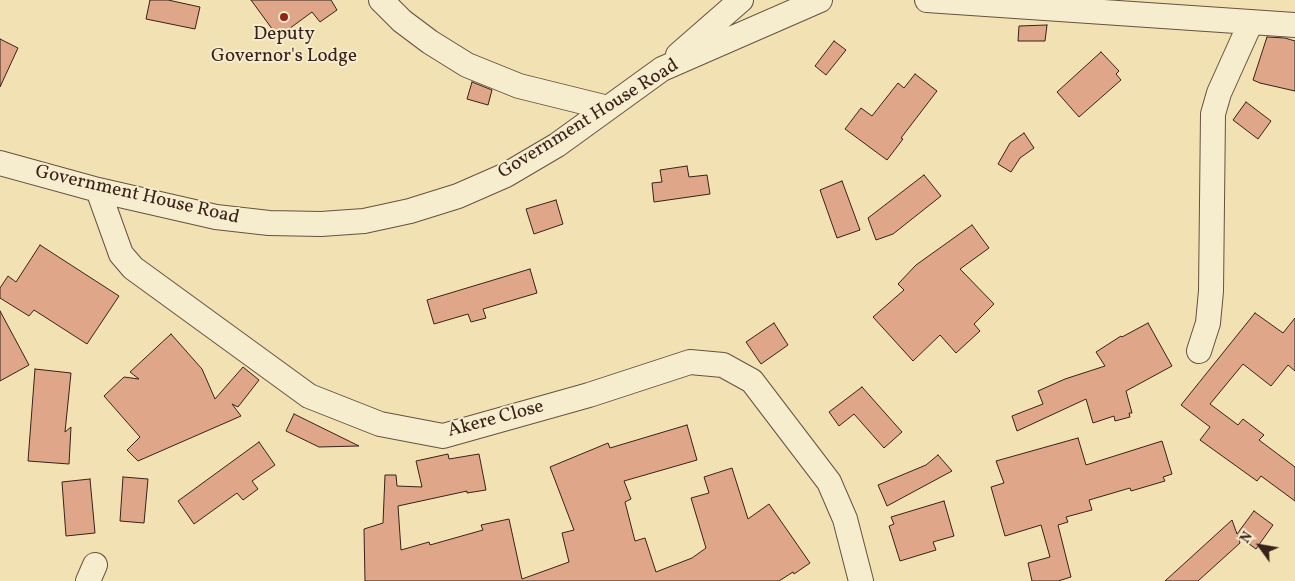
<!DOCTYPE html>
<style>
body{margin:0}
#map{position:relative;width:1295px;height:581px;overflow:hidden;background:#f1e1b3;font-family:Vollkorn,serif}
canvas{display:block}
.north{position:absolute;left:1235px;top:521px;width:50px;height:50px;-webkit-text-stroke:4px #f6ecce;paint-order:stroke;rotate:302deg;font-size:14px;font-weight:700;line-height:20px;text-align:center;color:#382219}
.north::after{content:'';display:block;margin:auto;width:18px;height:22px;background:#382219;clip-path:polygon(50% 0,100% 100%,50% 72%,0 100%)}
</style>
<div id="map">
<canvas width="1295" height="581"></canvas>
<div class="north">N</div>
</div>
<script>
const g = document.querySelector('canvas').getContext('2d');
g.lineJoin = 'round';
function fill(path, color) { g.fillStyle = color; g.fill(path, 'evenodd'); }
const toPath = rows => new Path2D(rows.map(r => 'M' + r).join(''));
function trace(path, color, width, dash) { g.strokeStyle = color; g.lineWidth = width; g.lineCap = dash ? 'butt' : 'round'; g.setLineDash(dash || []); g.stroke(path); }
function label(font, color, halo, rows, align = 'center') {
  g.font = font + ' Vollkorn,serif'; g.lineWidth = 4; g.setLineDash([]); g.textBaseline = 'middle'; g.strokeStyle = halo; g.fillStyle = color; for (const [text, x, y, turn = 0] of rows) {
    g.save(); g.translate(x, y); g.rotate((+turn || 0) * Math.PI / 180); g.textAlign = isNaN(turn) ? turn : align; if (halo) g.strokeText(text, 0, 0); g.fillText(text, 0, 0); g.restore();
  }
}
const building = toPath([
 [150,0,168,0,200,7,195,29,146,19,150,0],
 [251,0,331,0,337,10,320,22,312,12,278,37,251,0],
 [1047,25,1045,41,1018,41,1019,26,1047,25],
 [1267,37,1285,38,1295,41,1295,91,1260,83,1253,80,1267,37],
 [0,39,18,48,0,87,0,39],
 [834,41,846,50,826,75,815,66,834,41],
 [1101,52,1119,71,1116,74,1121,80,1079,117,1057,92,1101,52],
 [915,74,937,91,901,138,903,139,887,160,845,129,861,108,872,116,898,83,904,88,915,74],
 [472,82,492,90,488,105,467,99,472,82],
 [1246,102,1271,121,1258,139,1233,120,1246,102],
 [1024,133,1034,148,1020,158,1011,172,998,164,1010,143,1024,133],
 [687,166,689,177,707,175,710,194,654,202,652,183,662,182,660,170,687,166],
 [924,175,941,196,893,234,876,240,868,218,924,175],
 [842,181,860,230,837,238,820,190,842,181],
 [556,200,563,224,534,234,526,209,556,200],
 [972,225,989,248,960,269,994,304,974,324,980,331,956,353,940,335,913,361,873,317,904,290,898,284,916,265,972,225],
 [40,245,119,296,87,344,34,310,29,316,0,298,0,288,8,276,16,282,40,245],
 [530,269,537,293,483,309,486,318,471,322,468,314,434,324,427,300,530,269],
 [0,311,29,365,0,381,0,311],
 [1255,313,1283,333,1295,318,1295,371,1288,365,1271,386,1243,364,1210,404,1238,425,1243,419,1264,435,1259,440,1295,467,1295,501,1261,476,1257,481,1200,440,1210,427,1181,405,1255,313],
 [774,323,788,345,761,364,746,342,774,323],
 [1148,323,1172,366,1126,391,1132,413,1129,413,1130,417,1115,421,1114,416,1093,423,1086,399,1017,431,1012,416,1043,404,1038,391,1065,379,1105,366,1096,352,1121,336,1122,337,1148,323],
 [171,334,202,369,215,399,243,367,259,380,238,407,232,404,241,416,138,461,127,450,140,437,104,396,124,377,139,379,130,372,171,334],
 [35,369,71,373,65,432,71,427,69,464,28,461,35,369],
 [862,387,902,432,884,448,854,414,839,426,829,412,862,387],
 [294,414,359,446,319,447,286,431,294,414],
 [687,425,697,460,624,481,631,499,625,502,635,541,645,538,656,572,692,558,706,548,691,498,709,493,704,477,732,468,748,519,769,504,810,563,794,574,793,572,779,581,365,581,364,529,383,523,385,475,396,475,397,486,422,487,416,461,448,454,449,459,479,454,486,490,467,493,467,491,398,506,401,550,429,542,430,545,483,530,481,525,509,519,522,579,569,562,562,533,574,530,550,467,608,443,610,448,687,425],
 [1078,438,1086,465,1162,441,1172,474,1163,477,1165,481,1131,491,1130,488,1089,500,1092,510,1066,517,1068,522,1058,525,1071,577,1058,581,1032,581,1028,563,1050,557,1041,525,1005,536,991,487,1004,483,996,461,1078,438],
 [259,442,275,465,252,481,258,489,243,500,237,493,194,524,178,501,259,442],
 [938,455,952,471,887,506,878,485,926,465,938,455],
 [123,477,148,479,144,523,120,521,123,477],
 [90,479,95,533,66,536,62,482,90,479],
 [944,501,954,536,933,542,936,550,900,561,889,526,894,524,891,517,944,501],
 [1254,511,1273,525,1256,549,1238,536,1240,543,1198,581,1165,581,1232,520,1237,534,1254,511]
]);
const minor = toPath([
 [381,0,402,21,430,42,467,65,519,86,608,108],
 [927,0,1295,25],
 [678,55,741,0],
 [0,163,98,190,216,217,269,223,321,224,364,221,410,211,458,196,506,175,557,145,662,69,820,0],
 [98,190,121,254,133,268,309,396,380,424,443,436,589,395,690,362,723,365,752,381,829,482,845,519,861,581],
 [1199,351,1208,323,1211,291,1213,114,1219,93,1251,22],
 [88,581,95,565]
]);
const markers = [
 [284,17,5,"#8f2418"]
];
const poiNames = [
 ["Deputy",284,36],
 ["Governor's Lodge",284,58]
];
const streetNames = [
 ["Government House Road",589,120,-32],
 ["Government House Road",137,196,13],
 ["Akere Close",496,420,-15]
];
fill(building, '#dfa689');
trace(building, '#382219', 1);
trace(minor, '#665240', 26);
trace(minor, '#f6ecce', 24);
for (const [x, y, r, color] of markers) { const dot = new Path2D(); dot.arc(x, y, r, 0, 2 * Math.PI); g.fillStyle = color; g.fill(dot); trace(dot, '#f6ecce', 2); }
label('19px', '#382219', '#f6ecce', poiNames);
label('19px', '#382219', '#f6ecce', streetNames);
</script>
